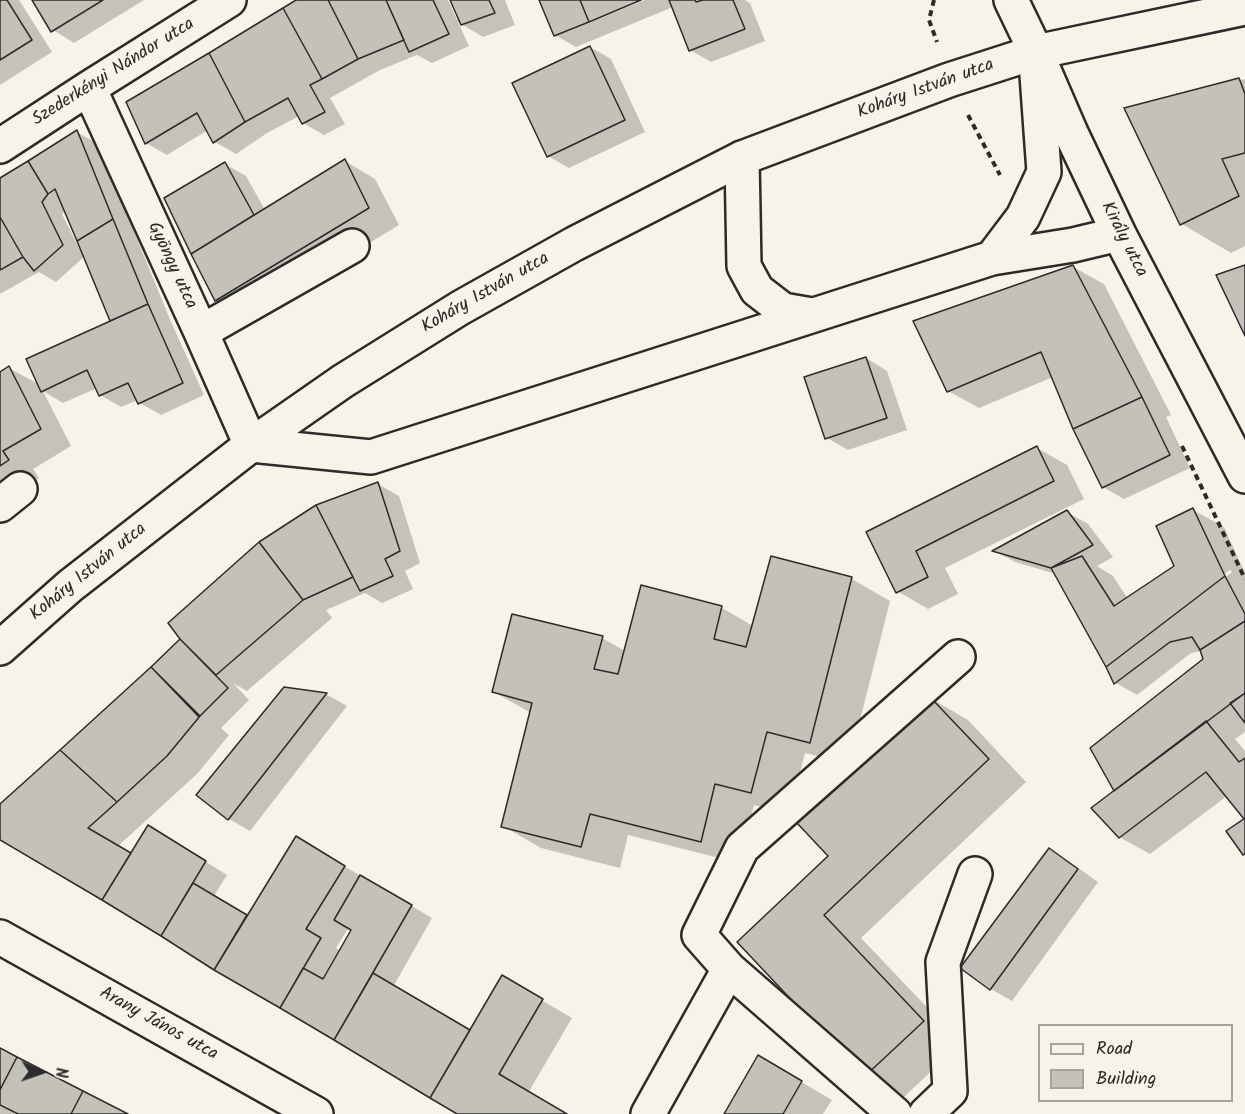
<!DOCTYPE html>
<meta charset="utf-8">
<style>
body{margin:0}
#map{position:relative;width:1245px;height:1114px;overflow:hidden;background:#f7f3e8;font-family:Kalam,sans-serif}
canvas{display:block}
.legend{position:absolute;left:1038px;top:1024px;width:195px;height:78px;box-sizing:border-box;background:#f7f3e8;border:2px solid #a5a39c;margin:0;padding:8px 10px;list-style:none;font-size:18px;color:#2b2b2b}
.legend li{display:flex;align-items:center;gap:12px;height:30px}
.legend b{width:30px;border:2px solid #a5a39c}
.north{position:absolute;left:12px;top:1042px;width:60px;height:60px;-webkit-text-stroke:4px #f7f3e8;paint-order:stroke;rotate:92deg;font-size:16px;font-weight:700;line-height:24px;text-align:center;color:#2b2b2b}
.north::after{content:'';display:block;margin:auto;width:21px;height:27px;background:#2b2b2b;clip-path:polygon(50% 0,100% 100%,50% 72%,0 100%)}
</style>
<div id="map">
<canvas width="1245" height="1114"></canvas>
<ul class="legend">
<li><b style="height:8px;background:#f7f3e8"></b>Road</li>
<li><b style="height:16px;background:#c4c1b9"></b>Building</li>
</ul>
<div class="north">N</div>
</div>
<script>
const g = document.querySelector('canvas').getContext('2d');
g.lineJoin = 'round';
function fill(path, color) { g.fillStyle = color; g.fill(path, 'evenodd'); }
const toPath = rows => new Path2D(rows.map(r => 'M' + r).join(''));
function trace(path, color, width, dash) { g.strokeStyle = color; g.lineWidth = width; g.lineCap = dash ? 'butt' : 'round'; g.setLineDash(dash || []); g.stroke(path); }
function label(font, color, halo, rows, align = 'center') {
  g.font = font + ' Kalam,sans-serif'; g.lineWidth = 6; g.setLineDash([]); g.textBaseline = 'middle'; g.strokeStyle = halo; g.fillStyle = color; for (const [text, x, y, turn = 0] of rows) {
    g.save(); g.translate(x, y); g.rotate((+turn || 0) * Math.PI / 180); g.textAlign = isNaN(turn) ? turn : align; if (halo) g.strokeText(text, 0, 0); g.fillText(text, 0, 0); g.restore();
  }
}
const shadow = toPath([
 [0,0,19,0,52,52,0,85],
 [34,0,144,0,74,43,53,30],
 [298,0,448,0,457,20,460,19,451,0,505,0,515,25,483,37,458,22,469,46,432,63,417,55,380,70,330,98,345,124,324,135,303,123,299,116,267,133,236,154,215,142,208,130,167,155,146,143],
 [541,0,637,0,567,29,567,32,645,0,745,0,750,3,765,41,711,62,690,50,673,7,576,47,555,35],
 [590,47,611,59,645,132,569,168,548,156],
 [1245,79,1245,246,1231,253,1182,224,1127,109],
 [77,132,98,144,169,317,204,395,161,415,140,403,138,400,121,407,100,395,97,388,63,403,43,391,71,446,33,469,39,478,0,503,0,374,9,368,40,385,112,322,85,256,56,282,39,272,0,294,0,179],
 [66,210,82,249,80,250,62,214],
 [345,161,375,179,399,225,247,317,216,300,192,252,225,164,246,176,265,210],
 [1073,267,1104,284,1171,415,1166,417,1190,468,1124,499,1103,487,1053,377,979,408,948,391],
 [866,358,887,371,907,430,848,450,827,438],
 [1037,448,1067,465,1084,499,945,568,958,594,928,609,897,591,868,532],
 [378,484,399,496,420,563,405,571,413,589,382,603,365,593,326,610,332,618,247,691,233,683,249,700,221,728,229,735,198,773,117,847,131,855,169,839,227,875,214,896,248,917,327,856,432,918,393,987,471,1032,502,977,572,1018,528,1093,565,1114,460,1114,335,1038,215,969,103,899,0,839,0,806,152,668,182,639],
 [349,927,353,929,341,951,336,948],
 [1193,510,1224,527,1245,573,1245,732,1235,739,1245,751,1245,818,1227,796,1150,854,1119,837,1116,792,1205,660,1202,651,1191,653,1137,695,1116,683,1107,665,1056,574,1015,562,995,551,1067,512,1088,524,1113,557,1097,566,1113,576,1128,599,1176,566],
 [1230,570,1232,572,1120,658,1120,654],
 [772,557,852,579,890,601,849,764,805,753,789,814,754,805,739,863,628,835,620,868,541,848,503,826,531,713,494,692,602,638,625,651,642,587,722,608,753,626],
 [285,689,326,694,347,706,250,831,229,819,198,795],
 [930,698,968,720,1026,782,861,938,961,1043,903,1098,865,1076,739,942,830,856],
 [1049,850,1070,862,1098,882,1012,1001,991,989],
 [0,1049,125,1114,19,1114,15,1112,14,1114,0,1114],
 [759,1057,832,1100,823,1114,726,1114]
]);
const building = toPath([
 [0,0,7,0,32,40,0,60,0,0],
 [32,0,103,0,51,32,32,0],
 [296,0,328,0,358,59,322,79,283,8,296,0],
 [328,0,386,0,404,40,358,59,328,0],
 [386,0,433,0,449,34,409,52,386,0],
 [450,0,489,0,495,13,461,25,450,0],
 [539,0,580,0,589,22,554,36,539,0],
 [580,0,641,0,589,22,580,0],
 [669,0,695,0,696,2,703,0,733,0,745,29,689,51,669,0],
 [283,8,322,79,310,85,325,112,302,124,288,98,245,122,209,53,283,8],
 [590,46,625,120,547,157,512,83,590,46],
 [209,53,245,122,213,143,197,113,145,144,126,102,209,53],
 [1239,78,1245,94,1245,153,1222,159,1239,196,1180,225,1124,108,1239,78],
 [77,130,113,219,77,241,55,189,48,194,28,161,77,130],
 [345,159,369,208,215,301,191,254,345,159],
 [28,161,48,194,42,202,63,245,34,271,23,257,0,217,0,178,28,161],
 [225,162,254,215,191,254,164,198,225,162],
 [0,217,23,257,0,270,0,217],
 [113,219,148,304,110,321,77,241,113,219],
 [1073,265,1142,397,1073,429,1041,352,947,392,913,321,1073,265],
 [1245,265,1245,336,1216,275,1245,265],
 [148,304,183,383,138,404,128,383,99,396,87,370,41,392,26,359,148,304],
 [866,357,887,418,825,439,804,377,866,357],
 [9,366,41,429,3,451,9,460,0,466,0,372,9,366],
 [1142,397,1170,455,1102,488,1073,429,1142,397],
 [1037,446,1054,481,916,551,928,577,896,593,866,532,1037,446],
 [378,482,400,551,385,559,393,576,360,591,316,505,378,482],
 [316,505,353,577,303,600,259,542,316,505],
 [1193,508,1225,576,1106,667,1051,568,1082,556,1114,606,1174,566,1156,526,1193,508],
 [1067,510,1093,545,1051,568,992,551,1067,510],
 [259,542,303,600,216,675,180,639,168,623,259,542],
 [771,556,852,577,810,743,767,732,751,793,715,784,701,842,590,814,581,847,501,827,532,703,492,692,512,614,603,636,594,669,618,674,641,585,722,606,714,639,746,647,771,556],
 [1225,576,1245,614,1245,621,1200,650,1192,637,1170,642,1114,684,1106,667,1225,576],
 [1245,621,1245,693,1114,791,1090,748,1203,659,1200,650,1245,621],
 [180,639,228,688,199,717,151,667,180,639],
 [151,667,200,716,167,756,117,802,60,750,151,667],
 [284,687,327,693,228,820,196,795,284,687],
 [1245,693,1245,723,1230,703,1245,693],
 [930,697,989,759,824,915,924,1021,864,1077,737,942,828,856,797,823,930,697],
 [1206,721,1239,762,1245,758,1245,818,1244,819,1206,772,1119,838,1091,808,1206,721],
 [60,750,117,802,88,828,131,853,102,900,0,840,0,804,60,750],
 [1245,818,1245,854,1243,855,1226,831,1245,818],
 [148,825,206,861,161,936,102,900,148,825],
 [296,836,345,866,306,929,321,938,280,1008,214,970,296,836],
 [1049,848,1078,869,990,990,960,968,1049,848],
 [360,875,412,905,334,1040,280,1008,303,968,323,979,351,930,334,920,360,875],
 [193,883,247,915,214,970,161,936,193,883],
 [373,973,470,1030,430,1098,334,1040,373,973],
 [502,975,543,999,499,1074,567,1114,457,1114,430,1098,502,975],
 [0,1048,17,1057,0,1090,0,1048],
 [758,1055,802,1081,783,1114,724,1114,758,1055],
 [17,1057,83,1091,71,1114,18,1114,0,1105,0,1090,17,1057],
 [83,1091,128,1114,71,1114,83,1091]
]);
const path = toPath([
 [934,0,929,20,937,42],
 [968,115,1000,175],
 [1182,446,1245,579]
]);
const minor = toPath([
 [1011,0,1036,52,1071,133,1119,234,1245,476],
 [89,88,201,332,251,445,371,457,992,258,1073,245,1119,234],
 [0,146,89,88,229,0],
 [742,158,744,266,757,290,783,310,812,315],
 [992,258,1023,217,1044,172,1037,75],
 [201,332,352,246],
 [0,505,20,489],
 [0,937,316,1114],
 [648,1114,729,969],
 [895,1114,729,969,699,935,742,848,958,657],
 [926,1114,950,1091,943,962,975,874]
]);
const major = toPath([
 [0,648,70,586,251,445,343,381,460,308,574,244,742,158,949,80,1036,52,1245,8]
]);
const streetNames = [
 ["Szederkényi Nándor utca",114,73,-32],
 ["Koháry István utca",926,90,-20],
 ["Király utca",1123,240,63],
 ["Gyöngy utca",171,266,65],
 ["Koháry István utca",486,294,-30],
 ["Koháry István utca",89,573,-39],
 ["Arany János utca",158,1025,29]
];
fill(shadow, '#0003');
fill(building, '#c4c1b9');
trace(building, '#2b2b2b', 1.5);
trace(minor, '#2b2b2b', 38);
trace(major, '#2b2b2b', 38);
trace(path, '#2b2b2b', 4, [6, 4.5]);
trace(minor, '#f7f3e8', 33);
trace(major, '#f7f3e8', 33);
label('18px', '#2b2b2b', '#f7f3e8', streetNames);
</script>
